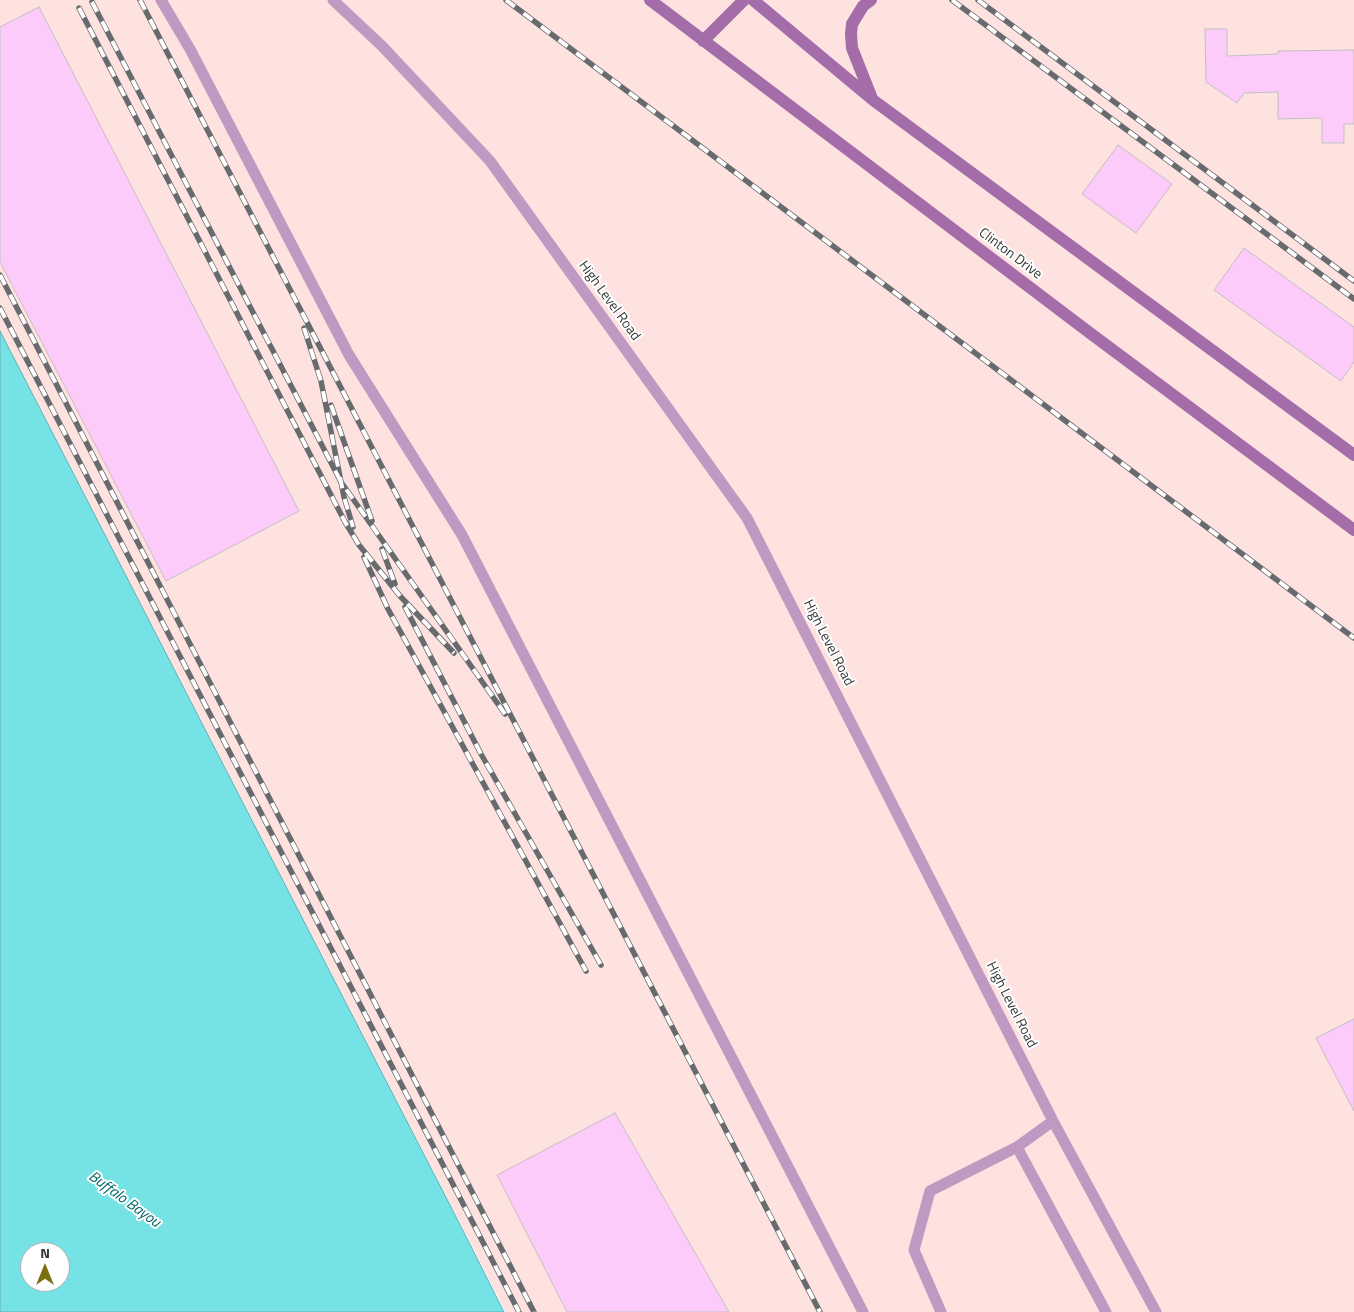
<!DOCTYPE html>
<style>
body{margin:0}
#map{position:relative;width:1354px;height:1312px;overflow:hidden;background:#f0f4f8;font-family:"Titillium Web",sans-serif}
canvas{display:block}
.north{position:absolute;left:20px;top:1242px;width:50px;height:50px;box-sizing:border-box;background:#fff;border:1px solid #aeafaf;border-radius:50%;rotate:0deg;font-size:14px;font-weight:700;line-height:20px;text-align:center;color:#343637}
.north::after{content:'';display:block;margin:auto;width:18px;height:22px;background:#7b700e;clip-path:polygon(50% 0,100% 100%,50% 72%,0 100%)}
</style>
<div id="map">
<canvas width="1354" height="1312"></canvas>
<div class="north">N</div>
</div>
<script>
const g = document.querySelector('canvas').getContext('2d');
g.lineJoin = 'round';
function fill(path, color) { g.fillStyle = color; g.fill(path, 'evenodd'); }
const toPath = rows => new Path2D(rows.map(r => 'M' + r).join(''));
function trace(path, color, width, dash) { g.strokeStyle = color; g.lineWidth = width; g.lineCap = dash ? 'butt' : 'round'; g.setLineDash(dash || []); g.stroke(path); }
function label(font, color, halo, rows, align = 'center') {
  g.font = font + ' "Titillium Web",sans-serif'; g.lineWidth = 4; g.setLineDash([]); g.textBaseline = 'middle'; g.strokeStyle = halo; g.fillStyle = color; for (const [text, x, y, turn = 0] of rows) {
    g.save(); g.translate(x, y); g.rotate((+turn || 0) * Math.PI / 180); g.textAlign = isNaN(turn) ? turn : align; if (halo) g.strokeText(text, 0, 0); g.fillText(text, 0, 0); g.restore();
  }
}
const industrial = toPath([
 [0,0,1354,0,1354,1312,506,1312,0,331]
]);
const water = toPath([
 [0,331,453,1211,504,1312,0,1312,0,331],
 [30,1252,60,1252,60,1282,30,1282,30,1252]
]);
const building = toPath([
 [39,7,299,511,166,581,0,262,0,27,39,7],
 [1205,29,1227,29,1227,56,1278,54,1278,51,1354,50,1354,124,1344,124,1344,143,1322,143,1322,118,1278,119,1278,92,1244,93,1237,103,1206,82,1205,29],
 [1118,145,1172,184,1136,233,1082,194,1118,145],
 [1244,248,1354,327,1354,362,1341,381,1214,290,1244,248],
 [1354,1019,1354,1111,1316,1038,1354,1019],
 [615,1113,729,1312,567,1312,497,1175,615,1113]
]);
const lane = toPath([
 [161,0,190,49,349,355,462,535,863,1312],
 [333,0,383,47,490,161,747,518,1053,1121,1156,1312],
 [1017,1147,1106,1312],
 [941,1312,914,1250,930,1191,1017,1147,1053,1121]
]);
const secondary = toPath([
 [650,0,1090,333,1354,530],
 [753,0,873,100,1354,455],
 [703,41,744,0],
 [871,96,852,48,851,34,852,24,863,6,871,0]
]);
const rail = toPath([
 [140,0,820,1312],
 [506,0,1354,638],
 [952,0,1354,299],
 [978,0,1354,281],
 [92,2,341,482,505,714],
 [79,8,345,522,359,545,400,596,454,653],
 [0,275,534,1312],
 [0,308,519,1312],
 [304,328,321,381,344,497,353,527],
 [331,405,372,521],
 [382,549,395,584],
 [364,557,388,609,586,971],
 [405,607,481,754,601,965]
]);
const streetNames = [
 ["Clinton Drive",1010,254,37],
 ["High Level Road",609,301,54],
 ["High Level Road",828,643,63],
 ["High Level Road",1011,1005,63]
];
const waterNames = [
 ["Buffalo Bayou",124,1200,36]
];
fill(industrial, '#fde2e0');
fill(water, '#75e3e6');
trace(water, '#62afb2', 1);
fill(building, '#fccbf9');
trace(building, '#c4bfc3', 1);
trace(lane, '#c099c2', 11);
trace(secondary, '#a46ca9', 12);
trace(rail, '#686b6d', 5.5);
trace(rail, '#fff', 4, [11]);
label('14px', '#343637', '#fff', streetNames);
label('italic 15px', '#006568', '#fff', waterNames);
</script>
